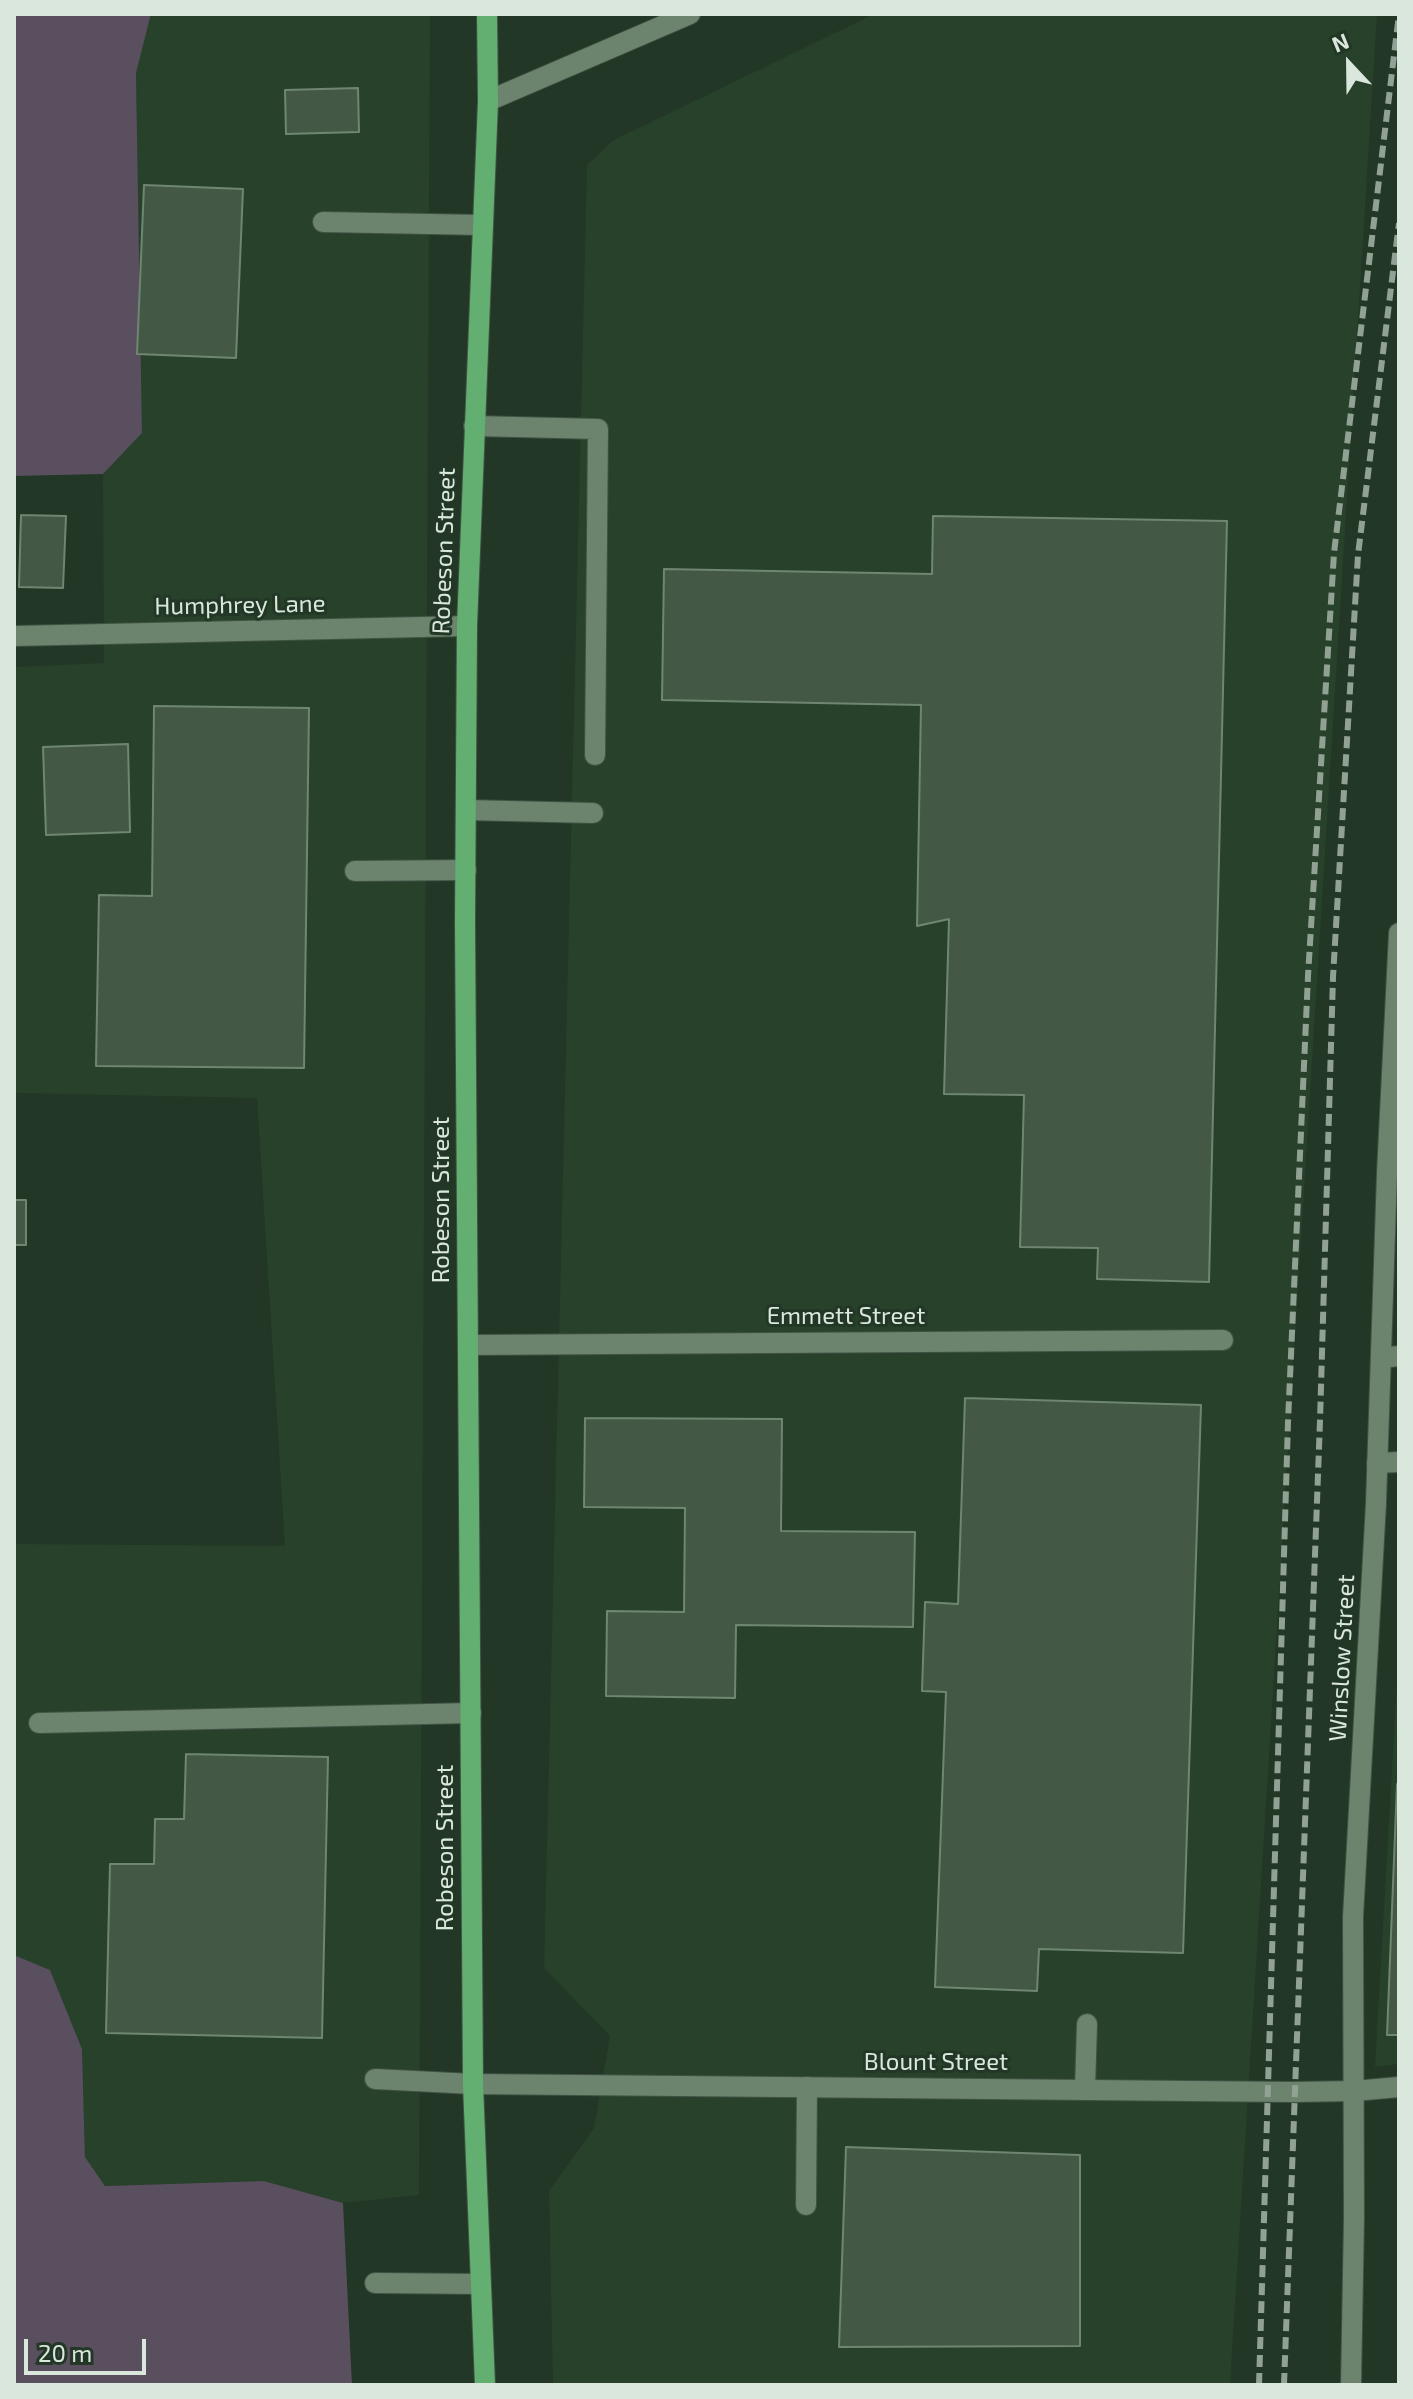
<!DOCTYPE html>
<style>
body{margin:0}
#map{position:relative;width:1413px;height:2399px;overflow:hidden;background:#223725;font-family:"Exo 2",sans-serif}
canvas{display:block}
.frame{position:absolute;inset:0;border:16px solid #dae7dc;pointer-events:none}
.north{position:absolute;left:1309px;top:24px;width:80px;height:80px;-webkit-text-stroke:6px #223725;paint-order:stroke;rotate:338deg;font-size:22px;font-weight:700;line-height:32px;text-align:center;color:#dae7dc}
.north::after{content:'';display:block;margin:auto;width:28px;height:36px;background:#dae7dc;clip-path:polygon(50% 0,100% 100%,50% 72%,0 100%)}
.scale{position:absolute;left:24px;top:2339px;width:122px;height:36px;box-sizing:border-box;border:4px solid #dae7dc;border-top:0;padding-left:10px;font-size:24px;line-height:28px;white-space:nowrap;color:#dae7dc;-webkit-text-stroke:6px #223725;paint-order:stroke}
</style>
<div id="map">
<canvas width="1413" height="2399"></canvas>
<div class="frame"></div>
<div class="north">N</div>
<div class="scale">20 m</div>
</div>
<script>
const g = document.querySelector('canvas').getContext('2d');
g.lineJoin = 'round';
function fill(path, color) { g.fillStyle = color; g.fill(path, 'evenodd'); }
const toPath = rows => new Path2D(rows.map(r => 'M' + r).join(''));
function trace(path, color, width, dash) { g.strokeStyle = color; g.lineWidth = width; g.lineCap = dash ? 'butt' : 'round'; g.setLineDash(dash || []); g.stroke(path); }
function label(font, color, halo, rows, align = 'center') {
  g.font = font + ' "Exo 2",sans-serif'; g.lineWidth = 6; g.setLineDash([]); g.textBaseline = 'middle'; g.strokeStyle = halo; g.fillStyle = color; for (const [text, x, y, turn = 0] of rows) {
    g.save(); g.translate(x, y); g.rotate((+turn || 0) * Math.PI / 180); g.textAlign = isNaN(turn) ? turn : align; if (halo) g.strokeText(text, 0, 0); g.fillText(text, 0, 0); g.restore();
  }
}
const built = toPath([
 [151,14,430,14,419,2195,343,2203,264,2181,105,2186,85,2157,82,2049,50,1970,14,1955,14,1544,285,1546,257,1098,14,1093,14,667,104,663,103,474,142,433,136,73],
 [874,14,1377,14,1230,2385,553,2385,549,2191,594,2128,610,2036,544,1968,587,165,612,141],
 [1399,1644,1399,2064,1375,2067]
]);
const green = toPath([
 [14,14,151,14,136,73,142,433,103,474,14,476],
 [14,1955,50,1970,82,2049,85,2157,105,2186,264,2181,343,2203,352,2385,14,2385]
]);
const building = toPath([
 [358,88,359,132,286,134,285,90,358,88],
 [144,185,243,189,236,358,137,354,144,185],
 [21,515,66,516,63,588,19,587,21,515],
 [933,516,1227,521,1209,1282,1097,1279,1098,1248,1020,1247,1024,1095,944,1094,949,919,917,926,921,705,662,700,664,569,932,574,933,516],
 [154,706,309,708,304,1068,96,1066,99,895,152,896,154,706],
 [128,744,130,832,46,835,43,747,128,744],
 [14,1200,26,1200,26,1245,14,1245,14,1200],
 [965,1398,1201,1405,1183,1953,1039,1949,1037,1991,935,1987,946,1692,922,1691,925,1602,958,1604,965,1398],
 [585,1418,782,1419,781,1531,915,1532,913,1627,736,1625,735,1698,606,1696,607,1611,684,1612,685,1508,584,1507,585,1418],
 [186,1754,328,1757,322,2038,106,2033,110,1864,154,1864,155,1819,184,1819,186,1754],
 [1397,1784,1399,1784,1399,2035,1387,2035,1397,1784],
 [846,2147,1080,2155,1080,2346,839,2347,846,2147]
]);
const service = toPath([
 [323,222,482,225],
 [474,426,598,429,595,755],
 [466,810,593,813],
 [355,871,466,870],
 [1377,1463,1399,1462],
 [39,1723,471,1713],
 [375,2079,473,2084],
 [1085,2089,1087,2024],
 [806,2205,807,2087],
 [375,2283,480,2284]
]);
const minor = toPath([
 [14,636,467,626],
 [468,1345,1223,1340],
 [1381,1358,1399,1356]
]);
const tertiary = toPath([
 [488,101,690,14],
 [473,2084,1293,2092,1354,2091,1399,2087],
 [1351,2385,1354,2218,1353,1917,1376,1503,1387,1173,1399,933]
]);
const primary = toPath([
 [485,2385,473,2084,465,922,467,626,488,101,487,14]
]);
const rail = toPath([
 [1259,2385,1288,1422,1308,976,1334,553,1399,14],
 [1284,2385,1320,1421,1333,977,1358,555,1399,223]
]);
const streetNames = [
 ["Robeson Street",444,551,-88],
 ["Humphrey Lane",240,605,-1],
 ["Robeson Street",441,1200,-90],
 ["Emmett Street",846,1316],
 ["Winslow Street",1342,1658,-87],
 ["Robeson Street",445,1848,-90],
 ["Blount Street",936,2062]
];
fill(built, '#27412b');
fill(green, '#594f5f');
fill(building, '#435946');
trace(building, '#6f8672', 2);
trace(service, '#405244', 22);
trace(minor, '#405244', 22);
trace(tertiary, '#405244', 22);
trace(primary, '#405244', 22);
trace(service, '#6c836e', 20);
trace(minor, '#6c836e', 20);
trace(tertiary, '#6c836e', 20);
trace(primary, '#62af71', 20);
trace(rail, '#91a294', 6, [12, 6]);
label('24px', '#dae7dc', '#223725', streetNames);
</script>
